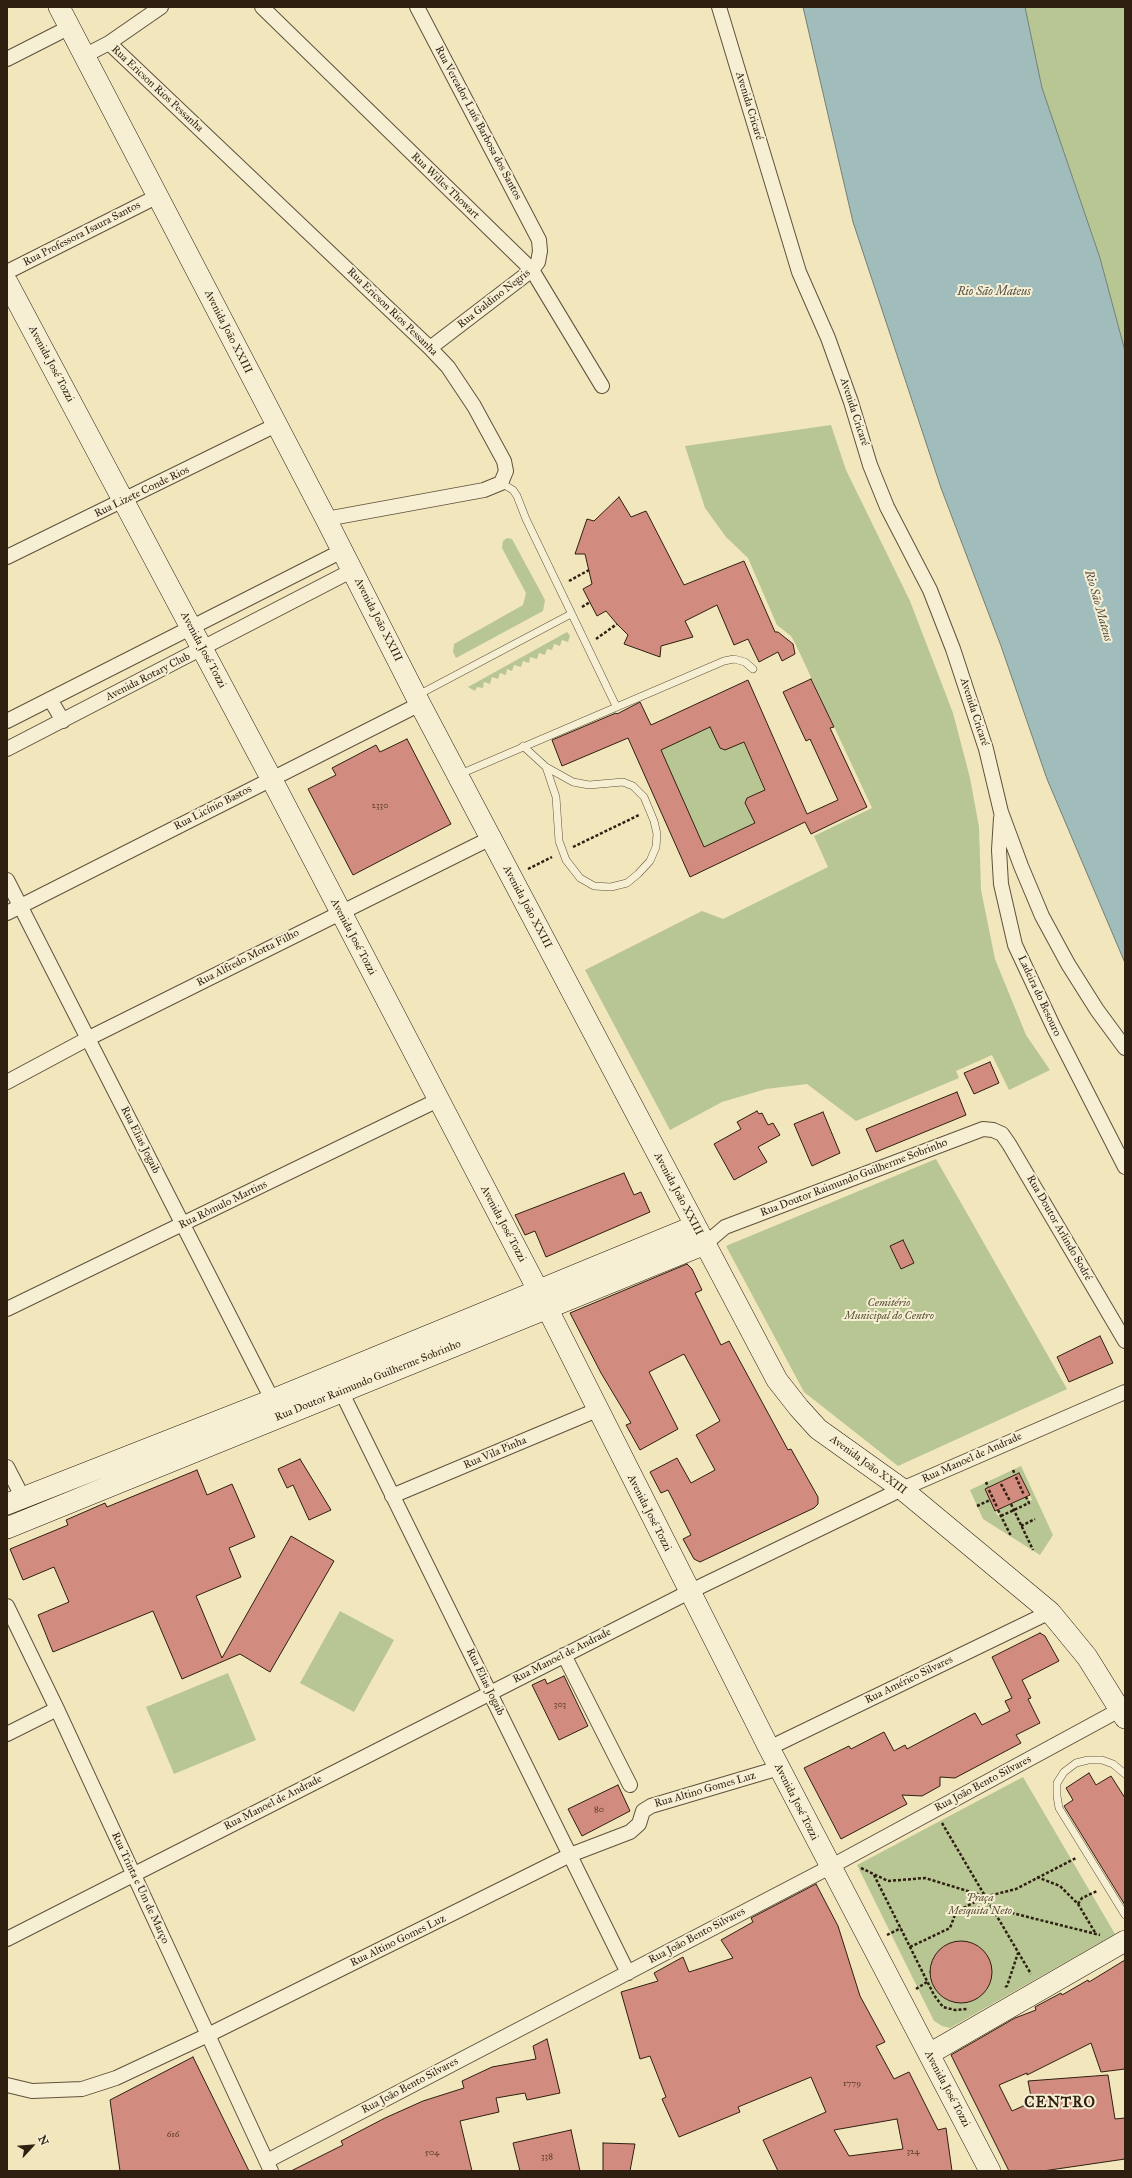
<!DOCTYPE html>
<meta charset="utf-8">
<style>
body{margin:0}
#map{position:relative;width:1132px;height:2178px;overflow:hidden;background:#f2e6bd;font-family:"IM FELL Great Primer",serif}
canvas{display:block}
.frame{position:absolute;inset:0;border:8px solid #2f1f10;pointer-events:none}
.north{position:absolute;left:12px;top:2126px;width:40px;height:40px;-webkit-text-stroke:3px #f7efd4;paint-order:stroke;rotate:64deg;font-size:11px;font-weight:700;line-height:16px;text-align:center;color:#2f1f10}
.north::after{content:'';display:block;margin:auto;width:14px;height:18px;background:#2f1f10;clip-path:polygon(50% 0,100% 100%,50% 72%,0 100%)}
</style>
<div id="map">
<canvas width="1132" height="2178"></canvas>
<div class="frame"></div>
<div class="north">N</div>
</div>
<script>
const g = document.querySelector('canvas').getContext('2d');
g.lineJoin = 'round';
function fill(path, color) { g.fillStyle = color; g.fill(path, 'evenodd'); }
const toPath = rows => new Path2D(rows.map(r => 'M' + r).join(''));
function trace(path, color, width, dash) { g.strokeStyle = color; g.lineWidth = width; g.lineCap = dash ? 'butt' : 'round'; g.setLineDash(dash || []); g.stroke(path); }
function label(font, color, halo, rows, align = 'center') {
  g.font = font + ' "IM FELL Great Primer",serif'; g.lineWidth = 4; g.setLineDash([]); g.textBaseline = 'middle'; g.strokeStyle = halo; g.fillStyle = color; for (const [text, x, y, turn = 0] of rows) {
    g.save(); g.translate(x, y); g.rotate((+turn || 0) * Math.PI / 180); g.textAlign = isNaN(turn) ? turn : align; if (halo) g.strokeText(text, 0, 0); g.fillText(text, 0, 0); g.restore();
  }
}
const green = toPath([
 [1025,7,1125,7,1125,351,1100,258,1042,88],
 [831,425,846,470,910,601,953,713,970,778,979,827,981,890,995,959,1026,1035,1050,1070,1009,1090,992,1055,956,1071,959,1078,856,1121,807,1084,766,1089,722,1102,670,1130,585,970,702,911,723,919,828,867,814,836,872,808,796,645,791,636,777,625,748,558,726,537,705,508,685,446],
 [507,538,512,539,545,600,543,611,456,658,453,652,454,644,523,605,526,593,502,548,503,541],
 [567,632,570,636,568,642,562,640,560,646,554,644,552,650,547,649,545,655,539,653,537,659,530,657,529,663,523,661,521,667,514,665,512,671,507,669,506,675,500,673,498,679,492,677,490,684,484,682,483,688,477,687,475,691,468,687],
 [732,716,775,814,704,847,661,750],
 [753,795,759,797,753,811,748,809,745,803,747,798],
 [936,1159,1067,1389,898,1466,804,1392,726,1246],
 [1021,1466,1053,1535,1040,1555,983,1519,970,1490],
 [1019,1473,1032,1500,1030,1501,1027,1496,997,1510,1000,1515,998,1516,985,1489],
 [340,1611,394,1640,354,1712,300,1683],
 [228,1673,256,1740,174,1774,146,1707],
 [1023,1777,1115,1934,950,2028,942,2026,934,2021,857,1865]
]);
const water = toPath([
 [803,7,1025,7,1042,88,1100,258,1125,351,1125,963,1047,779,1001,646,941,488,853,222,803,7]
]);
const building = toPath([
 [619,497,631,517,646,511,684,585,744,561,775,632,778,632,793,644,795,654,782,661,778,652,759,662,748,639,734,645,717,605,685,621,693,637,661,646,660,657,624,644,628,635,617,624,606,611,597,616,583,589,592,584,585,554,575,554,587,519,594,521,619,497],
 [811,679,834,727,830,728,867,807,811,834,805,822,690,877,628,738,562,766,552,740,616,713,617,714,640,702,651,725,748,680,807,814,838,800,810,739,806,741,783,692,811,679],
 [710,727,720,748,725,750,744,742,765,790,747,798,745,803,755,823,704,847,661,750,710,727],
 [407,739,451,824,353,875,308,789,336,775,332,768,376,745,380,752,407,739],
 [990,1062,999,1083,974,1094,964,1073,990,1062],
 [957,1092,966,1115,876,1152,866,1129,957,1092],
 [757,1111,759,1114,762,1113,768,1125,773,1123,780,1135,758,1147,767,1162,734,1180,714,1144,741,1129,737,1122,757,1111],
 [823,1112,840,1153,812,1166,794,1124,823,1112],
 [624,1173,634,1195,641,1192,650,1212,546,1257,535,1231,525,1235,515,1215,624,1173],
 [903,1240,914,1263,901,1269,890,1246,903,1240],
 [687,1264,692,1269,702,1290,695,1293,721,1345,729,1341,788,1450,791,1449,818,1497,818,1504,814,1508,700,1562,694,1559,683,1539,691,1535,668,1490,661,1493,650,1472,677,1458,691,1483,715,1470,696,1435,720,1421,684,1354,649,1372,678,1429,640,1450,626,1425,631,1423,601,1373,570,1313,687,1264],
 [1100,1336,1113,1363,1069,1382,1057,1357,1100,1336],
 [300,1459,331,1510,309,1520,293,1485,287,1488,278,1469,300,1459],
 [197,1470,207,1495,232,1484,255,1537,229,1548,241,1577,196,1596,222,1658,291,1536,334,1561,270,1672,240,1654,182,1679,153,1611,53,1652,38,1615,69,1602,54,1567,23,1580,10,1549,68,1525,66,1520,105,1503,107,1507,197,1470],
 [1019,1473,1030,1495,995,1511,985,1489,1019,1473],
 [1040,1633,1045,1636,1059,1661,1022,1680,1031,1698,1028,1699,1040,1723,1016,1735,1021,1743,955,1778,940,1777,940,1786,922,1796,902,1795,907,1804,841,1839,804,1768,849,1746,851,1749,884,1732,894,1751,905,1745,907,1749,975,1713,982,1725,1010,1711,1005,1701,1012,1698,992,1657,1040,1633],
 [564,1676,588,1726,559,1740,532,1685,545,1679,547,1684,564,1676],
 [1089,1773,1096,1785,1111,1776,1125,1798,1125,1905,1064,1806,1073,1800,1066,1788,1089,1773],
 [618,1785,630,1811,582,1836,568,1809,618,1785],
 [816,1884,838,1926,860,1996,885,2042,876,2046,894,2079,909,2072,938,2130,946,2128,952,2171,778,2171,763,2140,826,2112,811,2077,738,2107,740,2112,679,2137,662,2099,666,2097,650,2056,640,2059,621,1992,658,1981,654,1973,683,1957,689,1972,733,1958,721,1940,753,1922,751,1918,816,1884],
 [897,2119,903,2149,849,2156,834,2130,897,2119],
 '930 1972a31 31 0 1 1 62 0a31 31 0 1 1-62 0Z',
 [1125,1960,1125,2069,1101,2072,1091,2043,1027,2075,1027,2073,999,2085,1012,2111,1032,2102,1028,2081,1108,2075,1115,2119,1125,2118,1125,2159,1043,2171,1009,2171,951,2055,1015,2018,1036,2010,1035,2007,1061,1993,1062,1995,1088,1980,1089,1982,1125,1960],
 [547,2039,560,2093,527,2100,525,2093,496,2098,499,2112,460,2121,472,2171,291,2171,343,2145,341,2141,385,2118,423,2101,464,2088,462,2081,492,2067,536,2059,533,2046,547,2039],
 [193,2057,249,2171,120,2171,110,2100,193,2057],
 [571,2130,580,2171,520,2171,513,2143,571,2130],
 [603,2143,635,2144,630,2171,603,2171,603,2143]
]);
const path = toPath([
 [569,581,589,570],
 [582,607,590,602],
 [596,639,617,624],
 [573,847,639,815],
 [528,869,552,857],
 [1013,1470,1015,1475],
 [1016,1477,1024,1495],
 [986,1482,988,1487],
 [1001,1484,1010,1501],
 [989,1490,997,1507],
 [1011,1504,1033,1550],
 [977,1506,990,1500],
 [998,1510,1011,1536],
 [1001,1516,1029,1503,1026,1497],
 [1021,1526,1035,1519],
 [942,1823,1031,1974],
 [861,1868,888,1881,925,1878,984,1896],
 [874,1875,934,1995,943,2007,955,2010,968,2009],
 [1037,1877,1060,1886,1078,1904,1096,1934],
 [1078,1904,1082,1898,1097,1891],
 [992,1908,1100,1935],
 [887,1935,901,1928],
 [910,1947,950,1928,956,1912,984,1897,1016,1889,1076,1858],
 [1005,1987,1007,1986,1018,1953],
 [916,1989,927,1982]
]);
const lane = toPath([
 [501,483,513,490,517,496,526,519,616,706],
 [418,695,571,614],
 [523,746,546,767,573,782,589,785,623,782,633,786,644,797,654,821,657,834,656,847,650,861,638,874,627,883,611,887,594,886,580,878,566,860,559,841,556,797,546,767],
 [458,775,724,661,734,659,745,662,753,669],
 [1125,1774,1113,1764,1102,1760,1088,1760,1076,1763,1064,1772,1057,1783,1057,1796,1059,1808,1125,1915]
]);
const street = toPath([
 [262,7,532,270,602,386],
 [417,7,539,240,540,251,538,262,532,270,430,348],
 [719,7,799,272,828,338,851,402,870,465,887,507,930,590,953,649,986,749,1001,812,1021,866,1042,916,1068,964,1097,1010,1125,1048],
 [109,43,430,348,448,367,474,406,504,461,506,471,501,483,484,490,326,519],
 [84,56,109,43,161,7],
 [7,59,70,27],
 [7,272,158,196],
 [7,557,276,425],
 [50,699,63,721],
 [7,721,342,551],
 [7,749,353,570],
 [1001,818,999,850,1001,884,1015,945,1054,1028,1125,1167],
 [7,880,276,1407],
 [7,913,420,704],
 [7,1082,89,1038,491,838],
 [705,1244,725,1227,983,1129,993,1130,1002,1134,1009,1144,1125,1341],
 [7,1309,438,1100],
 [338,1385,628,1973],
 [7,1467,23,1498],
 [392,1496,597,1410],
 [7,1606,57,1709,271,2171],
 [564,1655,630,1785],
 [7,1734,57,1709],
 [769,1748,1050,1612],
 [7,1939,689,1592,902,1489,1125,1392],
 [7,2085,32,2091,82,2089,116,2078,208,2035,570,1855,630,1832,639,1824,643,1811,651,1806,779,1768],
 [267,2161,830,1867,1125,1707]
]);
const secondary = toPath([
 [59,7,326,519,420,704,777,1380,799,1408,818,1429,902,1489,1050,1612,1087,1657,1125,1718],
 [7,282,271,778,538,1290,769,1748,990,2171],
 [7,1504,272,1400,695,1226],
 [7,1528,705,1244],
 [929,2054,1125,1941]
]);
const numberNames = [
 ["2330",380,806],
 ["303",560,1705],
 ["80",599,1810],
 ["1779",852,2084],
 ["616",173,2135],
 ["324",913,2152],
 ["504",432,2153],
 ["338",547,2157]
];
const streetNames = [
 ["Rua Ericson Rios Pessanha",157,89,43],
 ["Avenida Cricaré",749,106,73],
 ["Rua Vereador Luís Barbosa dos Santos",478,123,62],
 ["Rua Willes Thowart",445,186,44],
 ["Rua Professora Isaura Santos",82,234,-27],
 ["Rua Galdino Negris",494,299,-38],
 ["Rua Ericson Rios Pessanha",392,312,44],
 ["Avenida João XXIII",228,332,63],
 ["Avenida José Tozzi",51,364,62],
 ["Avenida Cricaré",854,412,72],
 ["Rua Lizete Conde Rios",142,492,-26],
 ["Avenida João XXIII",378,620,63],
 ["Avenida José Tozzi",203,650,62],
 ["Avenida Rotary Club",148,677,-27],
 ["Avenida Cricaré",974,712,72],
 ["Rua Licínio Bastos",213,808,-27],
 ["Avenida João XXIII",527,907,62],
 ["Avenida José Tozzi",353,937,62],
 ["Rua Alfredo Motta Filho",248,958,-27],
 ["Ladeira do Besouro",1039,996,65],
 ["Rua Elias Jogaib",140,1140,63],
 ["Rua Doutor Raimundo Guilherme Sobrinho",854,1178,-21],
 ["Avenida João XXIII",678,1194,62],
 ["Rua Rômulo Martins",223,1205,-26],
 ["Avenida José Tozzi",503,1224,62],
 ["Rua Doutor Arlindo Sodré",1059,1228,60],
 ["Rua Doutor Raimundo Guilherme Sobrinho",368,1381,-22],
 ["Rua Vila Pinha",495,1453,-23],
 ["Rua Manoel de Andrade",972,1458,-24],
 ["Avenida João XXIII",868,1465,36],
 ["Avenida José Tozzi",649,1513,63],
 ["Rua Manoel de Andrade",562,1656,-27],
 ["Rua Américo Silvares",909,1680,-26],
 ["Rua Elias Jogaib",485,1682,64],
 ["Rua João Bento Silvares",983,1784,-28],
 ["Rua Altino Gomes Luz",705,1790,-16],
 ["Avenida José Tozzi",796,1802,63],
 ["Rua Manoel de Andrade",273,1803,-27],
 ["Rua Trinta e Um de Março",140,1888,65],
 ["Rua João Bento Silvares",697,1936,-28],
 ["Rua Altino Gomes Luz",398,1941,-26],
 ["Rua João Bento Silvares",410,2086,-28],
 ["Avenida José Tozzi",947,2089,62]
];
const parkNames = [
 ["Cemitério",889,1303],
 ["Municipal do Centro",889,1316],
 ["Praça",980,1898],
 ["Mesquita Neto",980,1911]
];
const waterNames = [
 ["Rio São Mateus",994,292],
 ["Rio São Mateus",1098,606,74]
];
const districtNames = [
 ["CENTRO",1060,2103]
];
fill(green, '#b8c693');
fill(water, '#a0bdbc');
trace(water, '#737e77', 1);
fill(building, '#d28c7f');
trace(building, '#2f1f10', 1);
trace(lane, '#60513b', 8);
trace(street, '#60513b', 16);
trace(secondary, '#2f1f10', 22);
trace(path, '#2f1f10', 2.5, [3, 2]);
trace(lane, '#f7efd4', 7);
trace(street, '#f7efd4', 14);
trace(secondary, '#f7efd4', 21);
label('9px', '#583a2c', null, numberNames);
label('11px', '#2f1f10', '#f7efd4', streetNames);
label('italic 11px', '#585137', '#f7efd4', parkNames);
label('italic 12px', '#514e44', '#f7efd4', waterNames);
g.letterSpacing = '1px';
label('bold 15px', '#2f1f10', '#f7efd4', districtNames);
g.letterSpacing = '0px';
</script>
